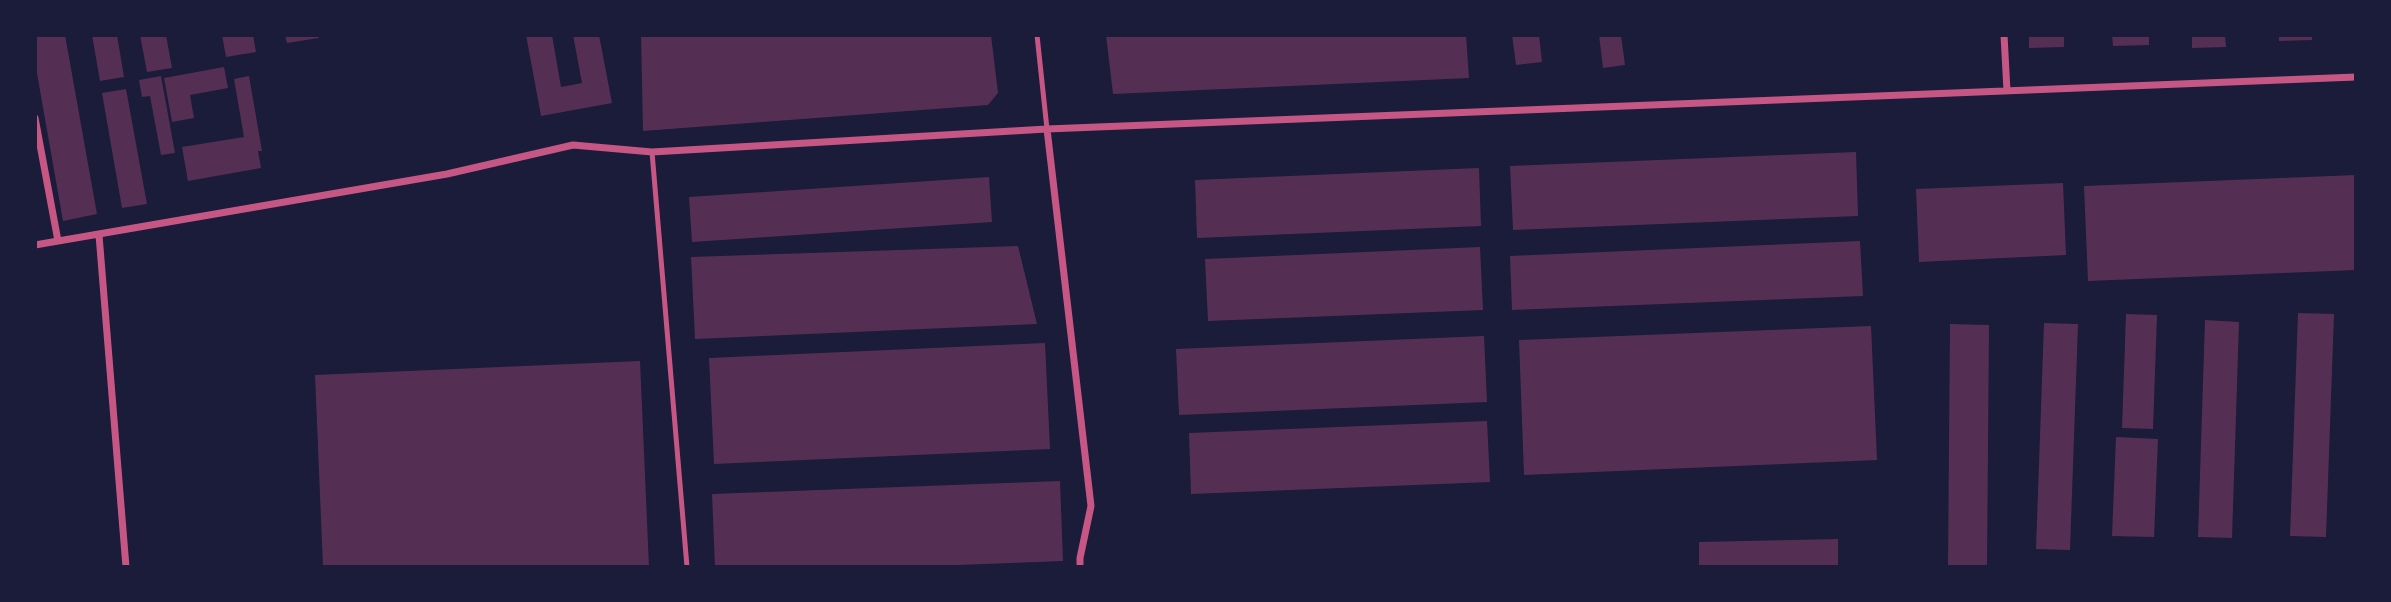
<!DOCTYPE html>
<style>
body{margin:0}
#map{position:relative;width:2391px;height:602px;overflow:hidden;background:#1b1b3a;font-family:"Space Grotesk",sans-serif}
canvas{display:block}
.frame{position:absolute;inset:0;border:37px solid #1b1b3a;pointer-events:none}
</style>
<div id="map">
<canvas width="2391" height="602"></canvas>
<div class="frame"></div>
</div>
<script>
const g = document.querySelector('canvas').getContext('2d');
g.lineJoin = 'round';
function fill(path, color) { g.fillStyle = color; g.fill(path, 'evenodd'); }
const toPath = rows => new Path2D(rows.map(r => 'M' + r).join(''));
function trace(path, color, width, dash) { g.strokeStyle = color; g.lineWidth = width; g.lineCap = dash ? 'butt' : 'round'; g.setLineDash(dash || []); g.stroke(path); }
const building = toPath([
 [35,35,65,35,97,214,63,221,35,62],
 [92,35,117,35,124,77,100,81],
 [140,35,166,35,172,68,147,72],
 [222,35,253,35,256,52,226,57],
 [285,35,318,35,319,38,287,43],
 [526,35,552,35,561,87,582,83,573,35,599,35,612,103,541,116],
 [641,35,991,35,998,93,988,105,643,131],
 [1106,35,1466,35,1469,78,1113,94],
 [1512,35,1539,35,1542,62,1516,65],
 [1599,35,1621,35,1625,65,1603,68],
 [2029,35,2064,35,2064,47,2029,48],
 [2112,35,2149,35,2149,45,2113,46],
 [2192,35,2225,35,2226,47,2192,48],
 [2279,35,2312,35,2312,40,2279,41],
 [224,67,228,88,190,95,194,118,172,122,164,78],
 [161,76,175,153,161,155,150,96,142,97,139,80],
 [249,76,262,151,258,151,261,168,188,181,182,147,244,137,234,79],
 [126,89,147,204,122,208,102,93],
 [1856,152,1858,216,1513,230,1510,166],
 [1479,168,1481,226,1197,238,1195,180],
 [2356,175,2356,270,2088,281,2084,186],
 [989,177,992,222,692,242,689,197],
 [2063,183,2066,255,1919,262,1916,189],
 [1860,241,1863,296,1512,310,1510,256],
 [1018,246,1037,324,695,339,691,257],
 [1480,247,1483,310,1208,321,1205,259],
 [2298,313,2334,314,2326,537,2290,536],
 [2126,314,2157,315,2153,429,2122,428],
 [2205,320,2239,322,2232,538,2198,537],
 [2044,323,2078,324,2070,550,2036,549],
 [1950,324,1989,325,1987,567,1948,567],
 [1871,326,1877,460,1524,475,1519,340],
 [1484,336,1487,402,1179,415,1176,349],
 [1045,343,1050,449,714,464,709,358],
 [640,361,649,567,323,567,315,375],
 [1487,421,1490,482,1191,494,1189,433],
 [2116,437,2158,439,2154,537,2112,536],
 [1060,481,1063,561,904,567,715,567,712,494],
 [1838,539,1838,567,1699,567,1699,542]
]);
const service = toPath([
 [1037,35,1047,129],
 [652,152,687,567]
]);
const minor = toPath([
 [2004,35,2007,91],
 [35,118,58,241],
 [1047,129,1091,506,1080,558,1080,567],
 [99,235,126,567],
 [35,245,447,174,573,145,652,152,1047,129,2356,77]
]);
fill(building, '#542f53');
trace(service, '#c65784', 5);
trace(minor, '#c65784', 7);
</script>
